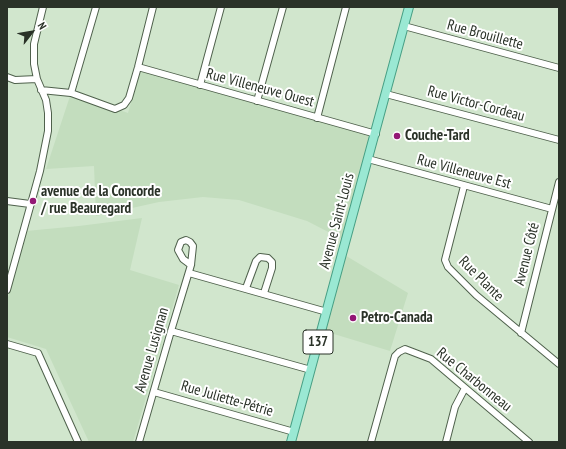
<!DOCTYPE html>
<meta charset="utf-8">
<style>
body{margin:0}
#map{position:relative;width:566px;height:449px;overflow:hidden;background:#d1e6cd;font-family:"PT Sans Narrow",sans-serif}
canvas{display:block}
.frame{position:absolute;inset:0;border:8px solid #2a3228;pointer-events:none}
.north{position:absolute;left:12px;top:12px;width:40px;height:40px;-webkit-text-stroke:3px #fff;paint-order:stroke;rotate:59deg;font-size:11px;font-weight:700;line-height:16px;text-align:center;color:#2a3228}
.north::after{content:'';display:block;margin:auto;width:14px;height:18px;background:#2a3228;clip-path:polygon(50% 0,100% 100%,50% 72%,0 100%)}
</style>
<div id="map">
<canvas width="566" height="449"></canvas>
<div class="frame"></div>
<div class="north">N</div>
</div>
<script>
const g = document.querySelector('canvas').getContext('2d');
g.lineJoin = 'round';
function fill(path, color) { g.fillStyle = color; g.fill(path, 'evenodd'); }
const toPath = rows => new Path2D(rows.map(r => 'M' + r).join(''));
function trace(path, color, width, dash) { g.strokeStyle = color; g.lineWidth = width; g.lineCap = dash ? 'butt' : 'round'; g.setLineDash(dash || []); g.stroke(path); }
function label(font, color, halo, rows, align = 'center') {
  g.font = font + ' "PT Sans Narrow",sans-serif'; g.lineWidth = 4; g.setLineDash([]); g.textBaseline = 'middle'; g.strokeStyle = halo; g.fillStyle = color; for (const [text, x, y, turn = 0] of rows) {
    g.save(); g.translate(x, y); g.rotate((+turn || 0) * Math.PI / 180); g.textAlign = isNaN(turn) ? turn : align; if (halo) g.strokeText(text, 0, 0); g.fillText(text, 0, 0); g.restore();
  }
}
const built = toPath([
 [140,71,376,134,346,241,307,221,239,200,203,197,159,202,96,216,94,166,46,169,71,93,128,113],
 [142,218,130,270,179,285,133,442,89,442,46,349,7,337,7,301,26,231,79,226],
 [343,254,408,293,390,351,324,331]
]);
const minor = toPath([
 [404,26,559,68],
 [138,67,376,134],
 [7,77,15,80,37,79],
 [200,85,221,7],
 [41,90,71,93,115,109,124,105,129,98,138,67,153,7],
 [71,93,96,7],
 [386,94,559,140],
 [257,101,283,7],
 [317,118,346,7],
 [368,159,552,209],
 [464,186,445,260,448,267,476,295,559,364],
 [7,201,30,204],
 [189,273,327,312],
 [246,288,256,261,260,257,268,258,272,262,272,268,264,293],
 [7,290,40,171,48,131,48,113,46,100,37,79,34,64,34,44,43,7],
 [171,331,311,370],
 [521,333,559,182],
 [7,344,38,353,78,442],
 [154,392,294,432],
 [139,442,171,331,191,265,193,246,190,242,186,240,181,242,178,250,183,259,191,265],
 [371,442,395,356,399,352,405,349,431,359,529,442],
 [446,442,455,407,465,388]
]);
const major = toPath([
 [291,442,409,7]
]);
const markers = [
 [397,136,4,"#931875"],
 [33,201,4,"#931875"],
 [353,318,4,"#931875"]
];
const shields = [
 [318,342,30]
];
const shieldNames = [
 ["137",318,342]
];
const streetNames = [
 ["Rue Brouillette",485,35,15],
 ["Rue Villeneuve Ouest",260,88,15],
 ["Rue Victor-Cordeau",476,104,15],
 ["Rue Villeneuve Est",464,172,15],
 ["Avenue Saint-Louis",337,221,-75],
 ["Avenue Côté",527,254,-76],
 ["Rue Plante",481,279,45],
 ["Avenue Lusignan",152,350,-74],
 ["Rue Charbonneau",474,380,39],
 ["Rue Juliette-Pétrie",227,399,16]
];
const poiNames = [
 ["Couche-Tard",405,136],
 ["avenue de la Concorde",41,192],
 ["/ rue Beauregard",41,209],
 ["Petro-Canada",361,318]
];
fill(built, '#c3ddbe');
trace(minor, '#4f614c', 8);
trace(major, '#479f84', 10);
trace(minor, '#fff', 6);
trace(major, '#9ae8d3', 8);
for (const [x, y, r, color] of markers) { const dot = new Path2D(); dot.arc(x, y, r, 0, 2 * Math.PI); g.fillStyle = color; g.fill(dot); trace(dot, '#fff', 1.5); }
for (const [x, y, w] of shields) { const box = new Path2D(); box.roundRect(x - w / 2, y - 12, w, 24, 3); g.fillStyle = '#fff'; g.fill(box); trace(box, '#2a3228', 1); }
label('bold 14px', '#2a3228', null, shieldNames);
label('15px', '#2a3228', '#fff', streetNames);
label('bold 15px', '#2a3228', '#fff', poiNames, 'left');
</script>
